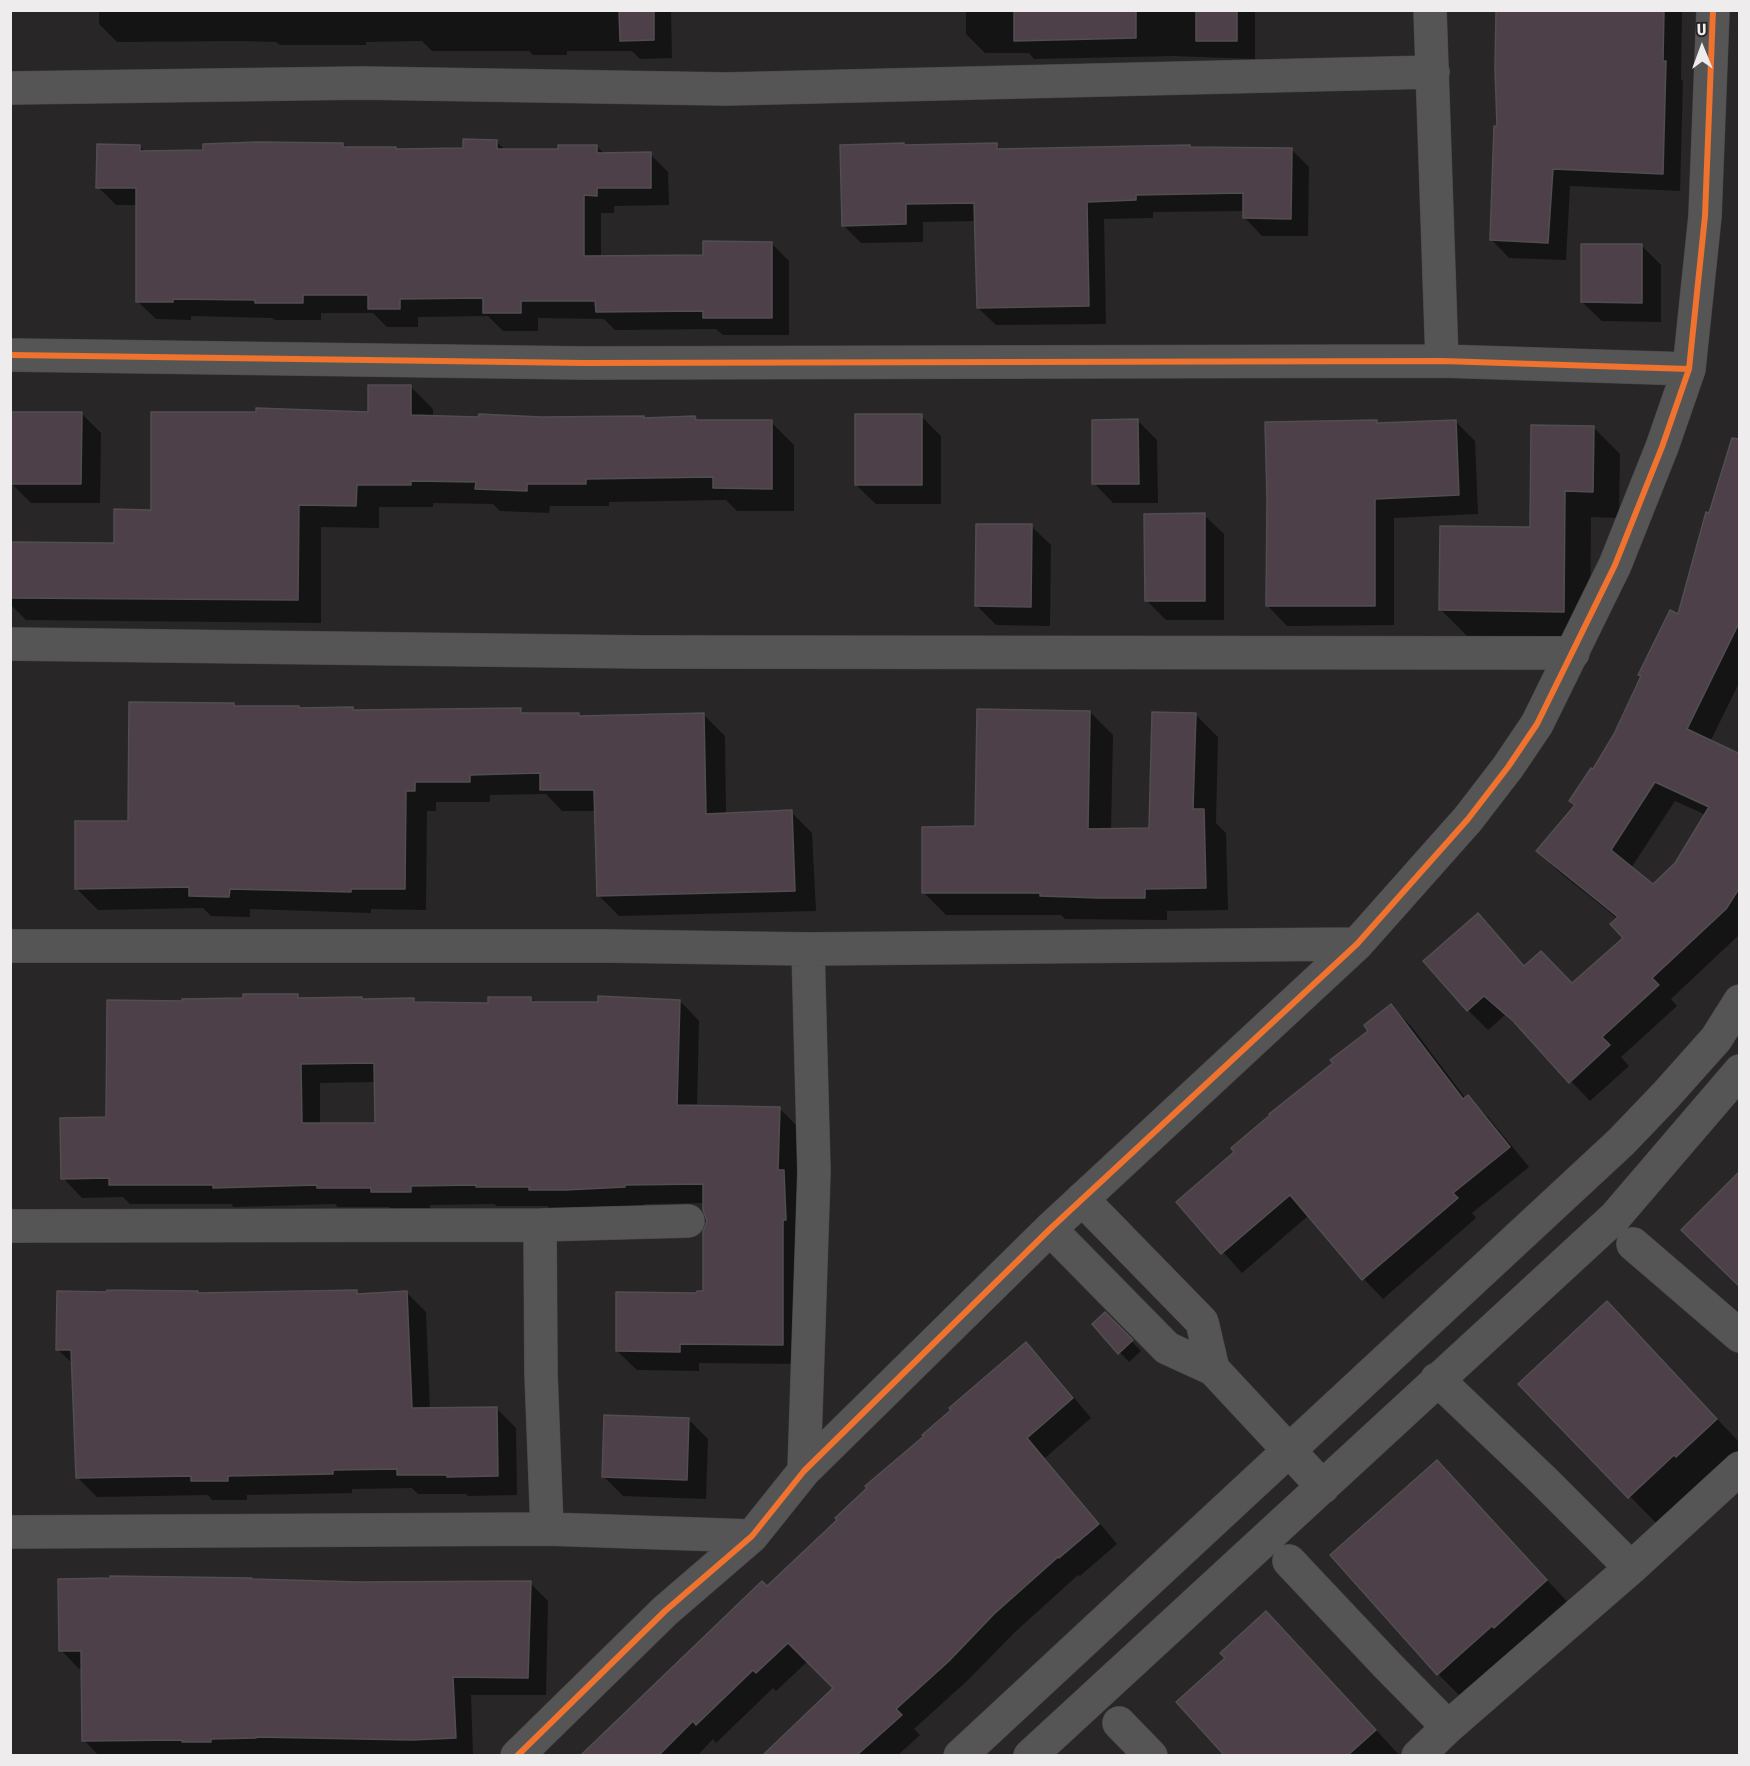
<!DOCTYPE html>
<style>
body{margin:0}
#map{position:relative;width:1750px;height:1766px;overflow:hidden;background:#282627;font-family:"Fira Sans Condensed",sans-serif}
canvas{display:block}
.frame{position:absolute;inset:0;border:12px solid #efeced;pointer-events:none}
.north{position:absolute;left:1672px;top:18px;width:60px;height:60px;-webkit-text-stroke:4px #292527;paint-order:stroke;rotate:359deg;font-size:16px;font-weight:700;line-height:24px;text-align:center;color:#efeced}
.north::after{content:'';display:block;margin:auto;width:21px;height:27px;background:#efeced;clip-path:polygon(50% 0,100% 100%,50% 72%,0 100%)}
</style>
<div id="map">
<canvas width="1750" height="1766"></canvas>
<div class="frame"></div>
<div class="north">U</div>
</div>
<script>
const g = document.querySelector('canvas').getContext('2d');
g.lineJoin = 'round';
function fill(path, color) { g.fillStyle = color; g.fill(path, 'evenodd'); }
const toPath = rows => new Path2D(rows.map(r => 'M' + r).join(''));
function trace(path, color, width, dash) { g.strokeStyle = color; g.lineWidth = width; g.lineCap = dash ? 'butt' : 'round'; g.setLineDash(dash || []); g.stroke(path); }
const shadow = toPath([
 [99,10,671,10,672,58,640,59,632,51,567,51,567,55,533,55,529,51,432,51,422,41,366,42,366,45,280,45,276,42,241,41,117,42,99,24],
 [966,10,1255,10,1255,59,1173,56,1034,59,1029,53,985,53,966,34],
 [1497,10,1682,11,1681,79,1683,81,1680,191,1570,186,1566,260,1509,258,1491,239,1498,127],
 [496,141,506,151,560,151,596,146,605,154,650,154,668,172,669,205,614,206,614,213,601,213,601,258,704,257,771,243,789,261,789,335,723,335,716,329,615,330,604,319,538,318,538,331,503,331,488,316,418,317,418,327,387,327,373,313,321,313,321,320,275,320,272,318,191,316,191,320,156,319,137,301,138,205,116,205,98,187,139,146,145,152,343,144,347,148,396,148,398,150,465,149],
 [996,145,1001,150,1190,146,1192,149,1291,149,1309,167,1308,236,1262,236,1245,218,1245,211,1153,212,1153,218,1104,219,1106,324,996,325,978,308,976,221,923,222,923,242,861,243,843,225],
 [1641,245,1661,265,1661,322,1602,321,1582,302],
 [410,386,433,409,433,417,644,418,646,420,695,418,698,421,771,422,794,445,794,511,737,511,726,500,609,502,609,506,550,506,549,513,500,511,493,504,433,503,433,507,379,507,379,528,321,527,321,623,26,620,10,604,10,543,115,545,152,511,370,414],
 [81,413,101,433,100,503,31,503,11,483],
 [921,416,941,436,941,504,876,504,856,485],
 [1138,421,1157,440,1158,503,1113,503,1094,483],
 [1455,421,1475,441,1478,514,1394,518,1394,625,1287,626,1268,606,1376,422,1380,425],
 [1593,427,1620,454,1619,518,1591,517,1590,638,1467,636,1440,609,1531,528],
 [1740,430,1740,681,1710,742,1740,755,1740,934,1671,999,1677,1006,1621,1057,1629,1066,1590,1101,1525,1033,1505,1015,1488,1030,1468,1010,1478,915,1526,967,1573,985,1625,938,1618,919,1558,871,1538,851,1576,806,1679,616],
 [1675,801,1706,815,1676,864,1653,886,1631,868],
 [1204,515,1224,534,1224,620,1166,620,1146,600],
 [1031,526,1051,545,1050,626,996,625,977,606],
 [233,705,236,708,352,708,355,711,520,709,526,715,579,715,581,717,704,715,725,736,726,815,791,812,812,833,816,911,619,916,598,895,596,811,562,811,546,794,490,795,490,802,436,802,436,811,427,811,426,910,371,909,371,913,250,909,250,917,211,916,203,908,98,910,77,889,129,822],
 [1090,712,1113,735,1111,830,1150,829,1195,714,1218,737,1216,823,1226,833,1228,910,1167,911,1167,920,1065,919,1061,915,946,915,923,892,976,828],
 [298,995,301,999,362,998,364,1001,413,1000,417,1003,490,1005,531,999,536,1004,680,1001,699,1021,697,1107,780,1109,799,1128,802,1364,699,1363,699,1371,637,1370,617,1351,698,1295,705,1293,708,1221,705,1203,644,1204,644,1206,550,1209,547,1206,497,1206,494,1204,430,1205,430,1211,393,1211,389,1207,338,1207,335,1204,234,1207,231,1204,130,1204,123,1197,82,1198,63,1178,107,1119,184,1003],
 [375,1082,376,1125,320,1125,320,1083],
 [1391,1006,1411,1026,1466,1099,1468,1097,1488,1117,1529,1167,1472,1213,1476,1218,1383,1299,1364,1279,1309,1215,1242,1273,1178,1202,1370,1031],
 [356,1292,360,1295,407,1293,426,1312,430,1409,497,1409,516,1428,517,1495,468,1496,466,1494,418,1494,412,1488,352,1489,352,1493,247,1495,247,1500,212,1500,208,1495,97,1497,77,1477,73,1364,57,1349,199,1294],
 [1607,1303,1740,1443,1740,1455,1659,1526,1520,1384],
 [1105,1314,1141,1351,1129,1362,1094,1325],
 [1026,1344,1045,1363,1091,1418,1045,1458,1117,1544,1080,1576,1078,1575,1014,1633,968,1680,914,1729,920,1735,897,1756,765,1756,835,1688,808,1661,776,1691,773,1688,716,1743,713,1739,697,1756,585,1756,607,1732,767,1588,926,1436],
 [688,1419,708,1439,706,1499,623,1496,603,1476],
 [1437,1462,1575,1610,1467,1703,1438,1674],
 [359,1583,530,1583,548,1601,546,1695,471,1695,473,1755,99,1756,84,1740,82,1669,79,1669,61,1650],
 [1295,1642,1400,1756,1226,1756,1178,1702,1227,1658]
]);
const building = toPath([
 [619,10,654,10,654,40,620,41,619,10],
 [1014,10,1136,10,1136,38,1014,41,1014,10],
 [1196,10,1237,10,1237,41,1196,41,1196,10],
 [1496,10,1664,10,1663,61,1666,61,1663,174,1553,169,1548,243,1490,240,1494,126,1497,126,1495,70,1496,10],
 [463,139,497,140,497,149,558,149,558,145,597,145,597,153,651,152,651,188,597,188,597,196,584,195,584,256,703,255,703,241,772,242,772,318,703,318,703,311,596,312,595,301,521,301,521,313,483,313,483,298,400,299,400,309,368,309,368,295,303,295,303,303,255,303,255,300,173,299,173,302,136,302,136,188,96,188,97,144,140,145,140,151,203,150,203,144,258,142,343,143,343,147,396,147,396,149,463,148,463,139],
 [904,143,904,145,997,143,997,149,1190,145,1190,147,1292,148,1291,219,1243,218,1243,193,1136,195,1136,200,1087,202,1089,306,977,308,974,203,906,204,906,224,842,226,840,145,904,143],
 [1581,244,1642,244,1642,303,1581,302,1581,244],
 [368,385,411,385,411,415,478,417,479,414,541,417,644,416,644,418,695,416,696,420,772,420,772,489,713,488,713,477,586,479,586,484,527,484,527,491,475,489,476,482,411,481,411,485,357,485,356,506,299,505,298,600,10,598,10,542,114,543,114,509,151,510,151,412,256,412,256,408,368,412,368,385],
 [10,412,82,412,81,484,10,484,10,412],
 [855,414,922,414,922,485,855,485,855,414],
 [1138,419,1139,484,1092,484,1092,420,1138,419],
 [1377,420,1377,423,1456,420,1459,495,1375,499,1375,606,1266,606,1267,499,1265,422,1377,420],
 [1531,425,1594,426,1593,492,1565,491,1564,612,1439,610,1440,526,1530,527,1531,425],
 [1732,438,1740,439,1740,621,1687,729,1740,754,1740,887,1726,909,1652,978,1659,985,1602,1037,1610,1045,1569,1083,1513,1021,1484,996,1467,1011,1423,961,1478,913,1524,966,1541,951,1572,983,1623,938,1610,924,1618,917,1536,851,1575,805,1569,801,1591,768,1593,769,1614,734,1641,676,1638,675,1670,610,1678,614,1706,512,1709,513,1732,438],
 [1655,782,1709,807,1675,863,1653,884,1611,850,1655,782],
 [1205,513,1205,601,1145,601,1144,514,1205,513],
 [976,524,1032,524,1031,607,975,606,976,524],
 [129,702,234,703,234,706,299,706,299,708,353,707,353,710,521,708,521,713,579,713,579,716,704,713,706,814,792,810,795,891,597,896,594,790,540,790,540,773,470,775,470,782,415,782,415,791,406,791,405,889,351,889,351,892,230,889,229,897,189,896,189,887,75,889,75,821,128,821,129,702],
 [977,709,1090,711,1088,829,1149,828,1152,712,1196,713,1193,809,1204,809,1206,888,1145,889,1145,898,1099,898,1040,896,1040,893,922,893,922,827,975,826,977,709],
 [243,994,298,994,298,998,362,997,362,999,414,998,414,1002,488,1003,488,997,531,997,531,1002,598,1002,598,996,680,1000,677,1105,780,1107,778,1170,784,1170,786,1220,783,1220,783,1345,680,1344,680,1352,616,1351,616,1292,696,1293,697,1291,703,1291,703,1231,707,1221,703,1210,703,1184,625,1185,625,1187,565,1190,529,1190,529,1187,476,1187,476,1185,411,1186,411,1192,371,1192,371,1188,317,1188,317,1185,213,1188,213,1185,109,1185,109,1178,61,1179,60,1118,106,1117,107,1000,182,1001,182,999,243,998,243,994],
 [374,1063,375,1123,302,1123,301,1064,374,1063],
 [1391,1004,1463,1099,1468,1095,1510,1147,1453,1193,1458,1198,1362,1280,1290,1195,1221,1254,1176,1202,1234,1152,1231,1148,1270,1115,1269,1114,1333,1063,1330,1060,1368,1031,1364,1025,1391,1004],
 [1740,1171,1740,1287,1681,1230,1740,1171],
 [107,1290,198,1291,198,1293,357,1290,357,1294,407,1291,412,1408,497,1407,498,1476,447,1477,447,1475,397,1475,397,1469,333,1470,333,1474,228,1476,228,1481,191,1481,191,1476,76,1478,71,1350,56,1350,57,1291,106,1292,107,1290],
 [1607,1301,1717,1419,1676,1457,1674,1455,1628,1498,1518,1384,1607,1301],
 [1105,1312,1133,1340,1118,1354,1092,1324,1105,1312],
 [1026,1342,1073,1398,1027,1438,1099,1524,1059,1558,1058,1557,994,1614,949,1661,896,1709,902,1715,857,1755,763,1755,833,1688,788,1643,756,1673,753,1670,696,1725,693,1721,659,1755,581,1755,762,1581,767,1586,837,1520,835,1518,867,1488,865,1486,924,1436,922,1435,951,1410,949,1408,1026,1342],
 [604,1415,689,1418,687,1480,602,1477,604,1415],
 [1437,1460,1547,1580,1494,1628,1492,1626,1437,1675,1330,1555,1437,1460],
 [110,1576,252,1578,252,1579,359,1582,531,1581,528,1678,453,1677,456,1738,412,1740,256,1737,256,1738,211,1739,211,1742,182,1742,182,1740,82,1741,81,1651,59,1651,58,1579,110,1578,110,1576],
 [1266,1611,1376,1730,1348,1755,1224,1755,1176,1702,1225,1658,1220,1653,1266,1611]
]);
const street = toPath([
 [1430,10,1442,361],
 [10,88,362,83,727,89,1433,72],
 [10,355,583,363,1442,361,1689,369],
 [10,644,643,652,1573,653],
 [10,946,607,946,808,949,1357,944],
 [1082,1199,1202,1322,1213,1369],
 [540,1225,541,1373,547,1529],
 [10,1226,540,1225,688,1221],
 [1050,1229,1167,1348,1213,1369,1323,1487],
 [1633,1244,1740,1336],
 [1437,1379,1543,1480,1631,1568],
 [804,1471,814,1172,808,949],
 [10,1532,547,1529,752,1536],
 [1289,1561,1387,1665,1448,1727],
 [1119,1723,1151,1756],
 [517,1756,665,1611,752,1536,804,1471,1050,1229,1357,944,1468,819,1508,767,1537,724,1615,565,1662,447,1689,369,1705,216,1713,10],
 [960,1756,1621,1142,1666,1095,1716,1039,1740,1001],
 [1030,1756,1615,1217,1740,1071],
 [1418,1756,1448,1727,1631,1568,1740,1468]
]);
const cycleway = toPath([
 [10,355,583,363,1442,361,1689,369],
 [517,1756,665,1611,752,1536,804,1471,1050,1229,1357,944,1468,819,1508,767,1537,724,1615,565,1662,447,1689,369,1705,216,1713,10]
]);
fill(shadow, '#0007');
fill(building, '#4d4048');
trace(building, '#514e50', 1.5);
trace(street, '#454344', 34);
trace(street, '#565555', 33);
trace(cycleway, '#ef722f', 6);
</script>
